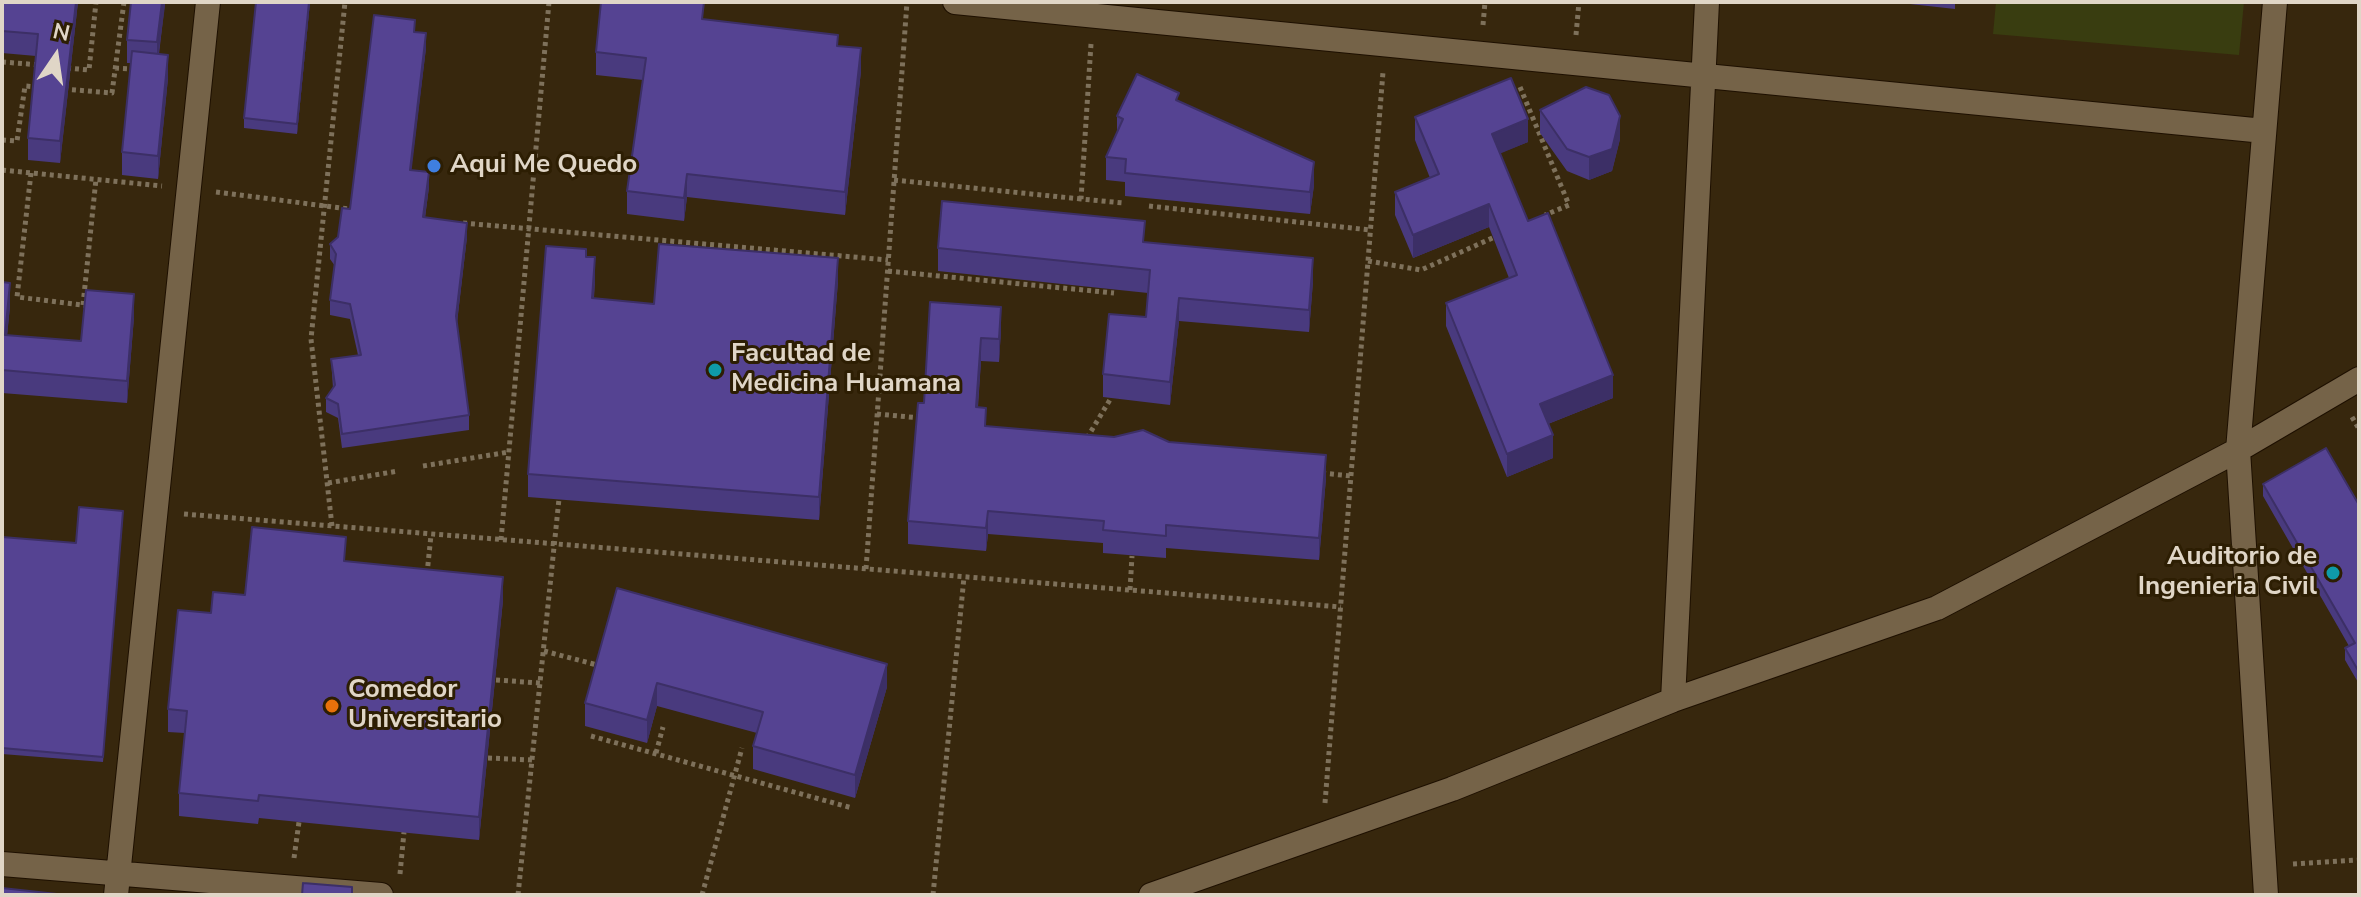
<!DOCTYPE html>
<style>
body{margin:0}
#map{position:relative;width:2361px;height:897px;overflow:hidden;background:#37270d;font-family:"Nunito Sans",sans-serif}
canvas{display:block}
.frame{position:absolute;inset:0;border:4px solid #e0d6c7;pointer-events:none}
.north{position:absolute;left:16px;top:16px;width:80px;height:80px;-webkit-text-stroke:6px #2d1e03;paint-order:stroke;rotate:13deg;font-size:22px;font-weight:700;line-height:32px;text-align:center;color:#e0d6c7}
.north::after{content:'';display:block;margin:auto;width:28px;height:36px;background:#e0d6c7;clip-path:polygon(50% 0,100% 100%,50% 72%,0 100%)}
</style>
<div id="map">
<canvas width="2361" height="897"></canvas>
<div class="frame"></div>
<div class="north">N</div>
</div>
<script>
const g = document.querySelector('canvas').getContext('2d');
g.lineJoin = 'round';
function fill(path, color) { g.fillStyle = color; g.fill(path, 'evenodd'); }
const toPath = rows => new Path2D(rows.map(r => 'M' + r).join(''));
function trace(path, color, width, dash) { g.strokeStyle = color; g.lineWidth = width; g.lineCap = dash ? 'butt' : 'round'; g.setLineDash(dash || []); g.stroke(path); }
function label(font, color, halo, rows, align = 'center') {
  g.font = font + ' "Nunito Sans",sans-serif'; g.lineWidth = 6; g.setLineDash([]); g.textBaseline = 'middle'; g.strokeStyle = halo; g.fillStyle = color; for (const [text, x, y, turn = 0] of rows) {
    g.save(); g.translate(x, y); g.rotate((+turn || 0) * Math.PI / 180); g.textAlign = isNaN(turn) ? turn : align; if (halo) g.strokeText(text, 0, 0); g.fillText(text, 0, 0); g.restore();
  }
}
const green = toPath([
 [1996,2,2244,2,2239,55,1993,34]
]);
const path = toPath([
 [1483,25,1485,2],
 [1576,35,1579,2],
 [1091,44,1081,199,1124,203],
 [2,62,41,65],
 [67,68,89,70,96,2],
 [115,68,134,69],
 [1520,87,1569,205,1545,215],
 [64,89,112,93,124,2],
 [2,140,17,141,25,86,38,87],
 [2,170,162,186],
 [31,173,17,297,90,306],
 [894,180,1081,199],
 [216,192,357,210],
 [1149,206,1370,230],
 [463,223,888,260],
 [1368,261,1421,270,1499,235],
 [888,271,1114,293],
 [83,305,96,179],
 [877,414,920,418],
 [2352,417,2359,429],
 [1087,438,1111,398],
 [423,466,509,452],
 [1322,473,1351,476],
 [328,483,398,471],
 [184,514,1341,607],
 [332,526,311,339,345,2],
 [501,540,549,2],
 [866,569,907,2],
 [427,574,431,535],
 [1130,590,1132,556],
 [544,651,601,666],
 [496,680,540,683],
 [591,736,852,808],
 [656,753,663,727],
 [488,758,532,760],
 [1325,803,1383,72],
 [294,858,299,822],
 [2293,864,2359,860],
 [400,874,404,832],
 [518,895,559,499],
 [702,895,742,748],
 [933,895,964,577]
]);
const minor = toPath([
 [955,2,2264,131],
 [1673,700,1707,2],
 [2,864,381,895],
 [116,895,208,2],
 [1151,895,1452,789,1673,700,1937,608,2238,450,2359,379],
 [2266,895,2238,450,2275,2]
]);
const wall = toPath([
 [2,2,78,2,60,163,28,160,28,138,36,56,2,53],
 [165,2,159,54,168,78,158,179,122,175,122,152,131,63,127,63,127,40],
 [310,2,297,134,244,128,244,118],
 [1892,2,1955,2,1955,9],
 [704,19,838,46,861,71,845,215,687,197,684,221,627,214,627,191,643,80,596,75,596,52],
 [415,33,426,48,411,170,429,187,425,218,467,237,457,323,469,415,469,430,342,448,338,418,326,412,326,398,333,388,331,359,358,355,350,319,330,315,330,300,335,266,330,259,330,244,338,237,350,209],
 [1179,102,1314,185,1310,214,1125,196,1125,182,1106,180,1106,157,1117,132,1117,116],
 [1540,110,1620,139,1612,171,1589,180,1567,171,1540,133],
 [1415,117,1528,142,1500,153,1528,221,1613,398,1548,424,1553,458,1507,477,1446,326,1446,303,1509,278,1489,227,1413,258,1395,215,1395,192,1430,178,1415,140],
 [1145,242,1313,281,1309,332,1179,321,1170,405,1103,397,1103,374,1146,317,1148,293,938,271,938,248],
 [586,257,595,280,594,298,654,304,838,281,819,520,528,497,528,474],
 [2,282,10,306,7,335,81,341,134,317,127,403,2,393],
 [930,302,1001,330,999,362,981,361,978,407,986,426,1169,442,1326,478,1319,560,1166,548,1166,558,1103,553,1103,543,988,534,986,551,908,544,908,521,924,403],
 [2263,484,2359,505,2359,684,2345,660,2345,648,2349,646,2263,496],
 [123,516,103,762,2,754,2,537,76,543],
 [346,561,503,600,479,840,259,818,258,824,179,816,179,793,185,733,168,732,168,709,211,613,245,595],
 [617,588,887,687,855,798,753,769,753,746,757,733,657,706,647,743,585,726,585,703]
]);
const shadedWall = toPath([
 [76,2,78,2,60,163,60,141],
 [162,2,165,2,165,6,157,65,157,42],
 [309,2,310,2,297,134,297,124],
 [426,33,426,48,410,184,410,170],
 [861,48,861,71,845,215,845,192],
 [168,55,168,78,158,179,158,156],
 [1620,116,1620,139,1612,171,1589,180,1589,157],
 [1528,119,1528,142,1492,157,1492,134],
 [1314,162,1314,185,1310,214,1310,192],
 [429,172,429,187,423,232,423,217],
 [687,174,687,197,684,221,684,198],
 [1489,204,1489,227,1413,258,1413,235],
 [467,223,467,237,456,330,456,316],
 [595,257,595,280,592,321,592,298],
 [838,258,838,281,819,520,819,497],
 [1313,258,1313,281,1309,332,1309,310],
 [10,283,10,306,5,358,5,335],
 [134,294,134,317,127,403,127,381],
 [1179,298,1179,321,1170,405,1170,382],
 [1001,307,1001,330,999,362,999,339],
 [981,338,981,361,976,430,976,407],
 [1613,375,1613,398,1540,427,1540,404],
 [1553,435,1553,458,1507,477,1507,454],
 [1326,455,1326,478,1319,560,1319,538],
 [988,511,988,534,986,551,986,528],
 [503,577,503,600,479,840,479,817],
 [887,664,887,687,855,798,855,775],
 [657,683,657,706,647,743,647,720]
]);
const building = toPath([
 [2,2,76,2,60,141,28,138,38,34,2,31,2,2],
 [131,2,162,2,157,42,127,40,131,2],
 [256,2,309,2,297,124,244,118,256,2],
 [601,2,704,2,702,19,838,35,837,46,861,48,845,192,687,174,684,198,627,191,646,58,596,52,601,2],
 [374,15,415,20,414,32,426,33,410,170,429,172,423,217,467,223,456,316,469,415,342,434,338,404,326,398,335,385,331,359,361,355,350,304,330,300,336,254,330,244,338,237,342,208,350,209,374,15],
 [132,51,168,55,158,156,122,152,132,51],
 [1137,74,1179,93,1176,100,1314,162,1310,192,1125,173,1126,159,1106,157,1123,119,1117,116,1137,74],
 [1511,78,1528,119,1492,134,1528,221,1548,213,1613,375,1540,404,1553,435,1507,454,1446,303,1517,275,1489,204,1413,235,1395,192,1439,174,1415,117,1511,78],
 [1586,87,1609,95,1620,116,1612,149,1589,157,1567,149,1540,110,1586,87],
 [942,201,1145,221,1143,242,1313,258,1309,310,1179,298,1170,382,1103,374,1109,314,1146,317,1150,270,938,248,942,201],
 [659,244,838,258,819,497,528,474,546,246,586,249,586,257,595,257,592,298,654,304,659,244],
 [2,282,10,283,5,335,81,341,86,290,134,294,127,381,2,370,2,282],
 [930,302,1001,307,999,339,981,338,976,407,986,408,985,426,1114,437,1143,430,1169,442,1326,455,1319,538,1166,525,1166,536,1103,530,1104,521,988,511,986,528,908,521,918,403,924,403,930,302],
 [2326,448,2359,505,2359,672,2345,648,2355,643,2263,484,2326,448],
 [79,507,123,511,103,757,2,748,2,537,76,543,79,507],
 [252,527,346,537,344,561,503,577,479,817,259,795,258,801,179,793,187,711,168,709,178,610,211,613,213,592,245,595,252,527],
 [617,588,887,664,855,775,753,746,763,712,657,683,647,720,585,703,617,588],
 [303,883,352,887,352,895,302,895,303,883],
 [2,888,66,895,2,895,2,888]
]);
const markers = [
 [434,166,8,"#3f7fe0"],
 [715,370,8,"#0f9aa8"],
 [2333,573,8,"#0f9aa8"],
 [332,706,8,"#e8710a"]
];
const poiNames = [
 ["Aqui Me Quedo",450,166],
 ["Facultad de",731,355],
 ["Medicina Huamana",731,385],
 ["Auditorio de",2317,558,"right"],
 ["Ingenieria Civil",2317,588,"right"],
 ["Comedor",348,691],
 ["Universitario",348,721]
];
fill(green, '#393d10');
trace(minor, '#1e1000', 26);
trace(path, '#7e715b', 5, [4, 4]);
trace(minor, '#756348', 24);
fill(wall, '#493a7e');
fill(shadedWall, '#3c2f66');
fill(building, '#554392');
trace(building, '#3c2f66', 2);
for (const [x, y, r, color] of markers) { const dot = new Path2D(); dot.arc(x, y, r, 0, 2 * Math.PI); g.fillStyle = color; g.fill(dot); trace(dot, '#2d1e03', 3); }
label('bold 26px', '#e0d6c7', '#2d1e03', poiNames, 'left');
</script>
